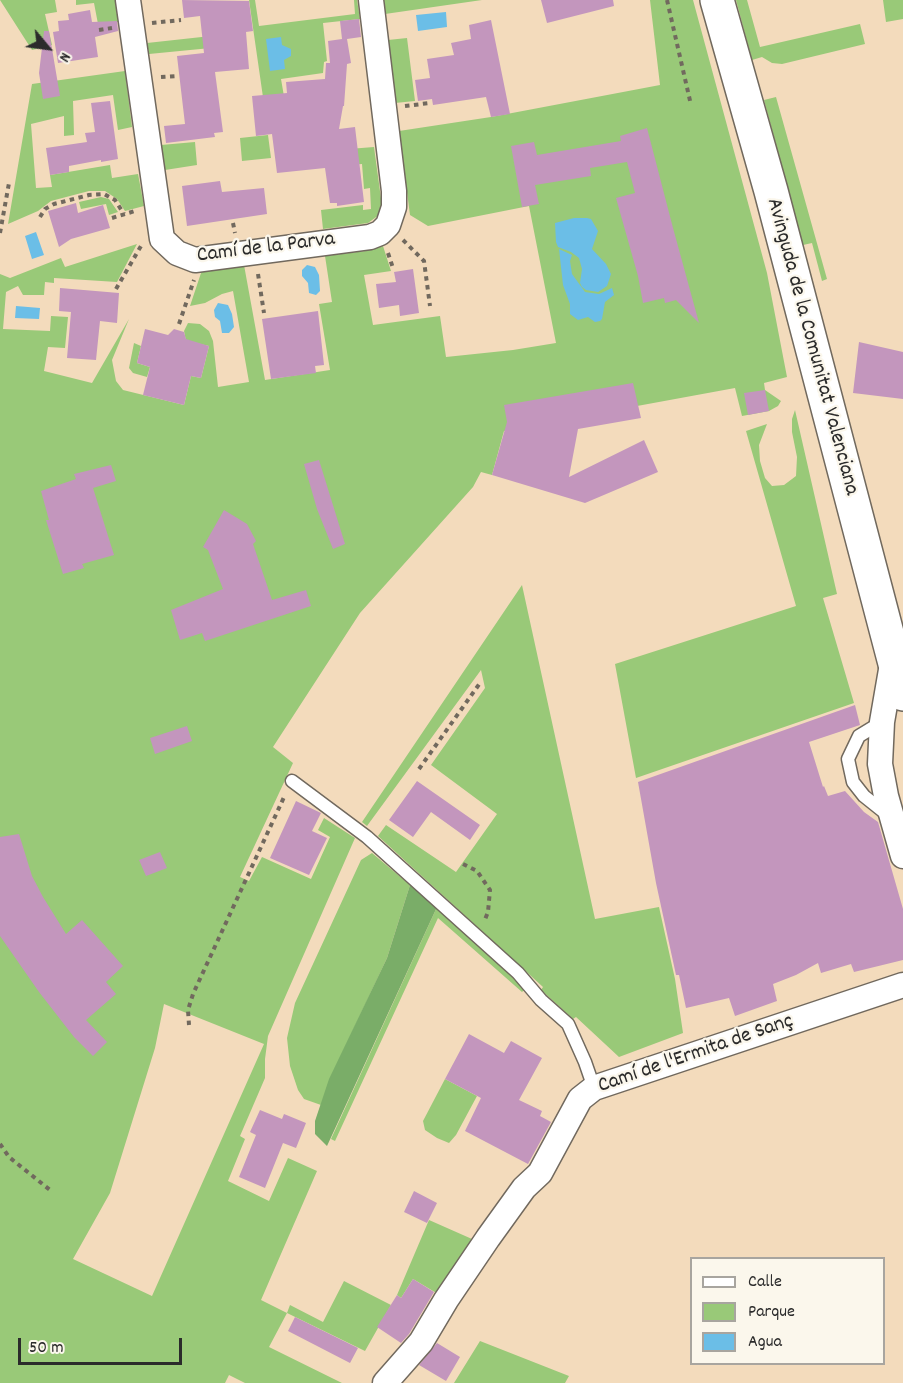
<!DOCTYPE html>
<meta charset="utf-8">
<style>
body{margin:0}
#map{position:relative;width:903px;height:1383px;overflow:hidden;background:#f3dbbc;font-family:Dekko,sans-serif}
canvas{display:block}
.legend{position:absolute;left:690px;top:1257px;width:195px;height:108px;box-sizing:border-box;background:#fbf7ec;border:2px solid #a8a59f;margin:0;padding:8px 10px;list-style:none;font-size:18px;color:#2b2b2b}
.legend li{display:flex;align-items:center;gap:12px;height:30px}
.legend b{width:30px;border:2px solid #a8a59f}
.north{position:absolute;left:18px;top:18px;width:60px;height:60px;-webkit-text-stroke:4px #fbf7ec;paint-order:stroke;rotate:119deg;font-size:16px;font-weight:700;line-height:24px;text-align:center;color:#2b2b2b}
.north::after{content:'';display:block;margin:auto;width:21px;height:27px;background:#2b2b2b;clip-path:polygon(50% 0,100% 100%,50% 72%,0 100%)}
.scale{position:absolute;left:18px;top:1338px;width:164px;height:27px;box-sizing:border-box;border:3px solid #2b2b2b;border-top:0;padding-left:8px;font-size:18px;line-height:21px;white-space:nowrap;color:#2b2b2b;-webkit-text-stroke:4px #fbf7ec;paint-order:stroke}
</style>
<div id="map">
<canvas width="903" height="1383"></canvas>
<ul class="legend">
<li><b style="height:8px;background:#fff"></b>Calle</li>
<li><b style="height:16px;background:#99c978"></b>Parque</li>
<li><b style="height:16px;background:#6bbee7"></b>Agua</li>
</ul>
<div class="north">N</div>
<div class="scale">50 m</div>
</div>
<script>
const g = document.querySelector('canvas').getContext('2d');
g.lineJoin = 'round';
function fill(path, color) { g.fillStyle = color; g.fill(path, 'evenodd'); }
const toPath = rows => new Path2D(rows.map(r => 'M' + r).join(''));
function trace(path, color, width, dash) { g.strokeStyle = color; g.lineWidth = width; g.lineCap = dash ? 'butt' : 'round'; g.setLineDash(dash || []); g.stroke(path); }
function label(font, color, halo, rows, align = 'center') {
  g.font = font + ' Dekko,sans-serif'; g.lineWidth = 4.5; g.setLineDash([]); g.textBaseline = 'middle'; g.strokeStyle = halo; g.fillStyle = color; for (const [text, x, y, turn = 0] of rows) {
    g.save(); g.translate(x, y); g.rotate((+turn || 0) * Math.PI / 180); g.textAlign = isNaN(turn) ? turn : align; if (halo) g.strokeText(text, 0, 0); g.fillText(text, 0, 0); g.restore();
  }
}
const green = toPath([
 [0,0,55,0,57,12,45,14,52,45,32,50],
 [76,0,115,0,118,22,98,24,94,3,76,5],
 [249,0,255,0,259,26,355,14,354,0,357,0,360,19,323,23,327,61,324,62,323,73,281,79,286,108,265,111],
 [384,0,482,0,385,14],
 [650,0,693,0,767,273,787,377,764,383,765,390,781,401,778,406,769,411,742,416,735,388,599,413,600,425,576,423,504,431,492,475,481,472,473,487,360,613,273,747,293,763,240,877,249,881,262,857,311,879,330,837,318,830,324,818,355,838,268,1036,265,1059,265,1078,240,1136,245,1139,228,1181,269,1201,288,1158,317,1171,261,1300,287,1313,290,1305,323,1322,344,1281,391,1305,365,1351,287,1313,269,1347,342,1383,245,1383,229,1375,225,1383,0,1383,0,274,10,278,61,258,65,267,137,244,117,282,54,278,54,283,45,282,44,295,23,295,18,286,6,292,3,329,50,331,51,316,68,317,65,348,48,347,44,371,92,383,129,319,112,360,116,381,123,390,184,405,191,376,201,378,209,346,186,341,184,331,188,323,200,324,209,331,213,341,218,387,249,382,233,291,222,294,205,303,190,306,202,270,244,265,265,380,330,370,319,304,332,302,325,256,366,251,383,246,391,271,364,275,373,325,440,316,446,357,513,350,556,343,529,206,428,226,410,215,399,131,491,117,660,85],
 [164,1004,264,1044,152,1296,73,1259,110,1193,155,1048],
 [736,0,747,0,760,47,860,24,865,44,782,64,772,63,762,57,752,60],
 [883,0,903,0,903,19,886,22],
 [220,35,221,47,149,54,147,43],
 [407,38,415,101,395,103,388,40],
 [125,71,132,127,118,130,113,95,73,101,74,135,64,136,64,116,31,124,36,188,52,187,50,175,110,165,112,178,138,174,144,206,125,211,117,199,105,191,89,191,51,201,38,211,8,224,32,84],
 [776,97,827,279,822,281,812,243,803,245,764,100],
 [268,135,271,158,242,161,240,138],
 [195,142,197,165,165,170,161,145],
 [374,147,382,206,379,215,368,223,323,229,321,210,363,205,363,210,371,209,370,188,364,189,362,164,312,168,311,152],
 [101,197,109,199,118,212,109,215,106,204,81,209,79,202],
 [134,343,141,346,137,363,150,367,147,377,133,373,129,368],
 [795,410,837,594,823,598,854,703,636,778,615,664,796,606,746,431,767,424,759,445,760,461,765,478,772,486,784,485,796,476,797,457,792,432,792,419],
 [522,585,595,919,659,907,675,979,683,1033,619,1057,576,1017,573,1019,541,990,543,987,378,836,386,825,456,872,497,814,431,765,485,688,481,670,367,826,362,822],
 [372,853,410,885,387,958,330,1079,321,1105,304,1099,298,1090,290,1066,287,1038,295,1003,361,860],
 [437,907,525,989,522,992,438,918,335,1141,331,1139],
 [445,1079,477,1096,456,1135,449,1143,437,1138,425,1130,423,1121],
 [429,1220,472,1239,438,1294,413,1279,401,1298,397,1295],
 [480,1341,569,1376,565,1383,454,1383]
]);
const forest = toPath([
 [410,885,437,907,327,1146,315,1134,315,1121,329,1079,387,958]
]);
const water = toPath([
 [446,12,447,27,418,31,416,15],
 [281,37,282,45,291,49,291,56,284,60,285,69,270,71,266,39],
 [574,218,587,218,591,219,598,231,592,249,606,264,611,274,607,286,598,292,586,290,582,287,580,283,582,269,579,258,571,252,558,247,556,242,555,223],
 [36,232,44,255,32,259,25,236],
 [559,249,572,255,570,261,572,274,585,292,599,294,612,288,614,295,605,302,602,319,600,321,595,322,588,317,578,320,570,314,570,304,563,285],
 [307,265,315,267,319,275,320,291,316,295,309,293,308,283,302,276,302,270],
 [218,303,228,305,232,314,234,327,229,333,222,333,220,321,215,317,214,310],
 [16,306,40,308,39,319,15,318]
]);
const building = toPath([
 [182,0,249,1,253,31,246,32,249,69,215,72,223,132,214,133,215,137,166,143,164,126,185,124,177,56,204,53,200,16,184,18],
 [541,0,613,0,614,6,547,23],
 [90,10,92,22,117,21,118,31,95,37,98,57,58,63,53,32,59,31,58,21,69,20,68,14],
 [359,19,361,37,347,39,351,63,347,64,344,106,343,106,339,129,355,127,364,202,337,206,337,203,330,203,325,168,277,173,272,134,256,136,252,96,287,93,286,82,325,79,326,63,330,63,328,41,342,39,340,21],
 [491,20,510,114,491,117,486,97,433,105,432,99,418,101,415,80,430,78,427,59,454,55,451,43,471,39,469,25],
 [44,31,49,31,60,96,43,99,39,73],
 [110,101,118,159,101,162,101,160,69,166,69,172,50,175,46,148,87,142,85,133,95,132,91,103],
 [647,128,673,228,699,323,676,300,665,303,664,298,643,303,638,276,616,198,635,193,627,162,590,168,591,176,535,185,539,204,522,207,511,146,534,142,537,155,621,141,620,136],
 [220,181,222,192,264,188,267,214,187,226,182,186],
 [76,203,78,213,103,205,110,228,71,239,59,247,48,211],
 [413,269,419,313,400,316,399,305,379,308,376,284,396,282,394,272],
 [60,288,119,293,117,323,100,321,96,360,67,358,71,312,59,311],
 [318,311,324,365,315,366,316,373,271,379,262,319],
 [145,329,168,335,174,329,184,332,186,339,209,346,201,378,191,376,184,405,143,395,150,367,137,363],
 [859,342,903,352,903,399,853,393],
 [633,383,641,418,578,429,569,477,644,440,658,472,585,503,492,475,507,422,504,405],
 [765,390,769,411,748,415,744,393],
 [319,460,345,544,333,549,317,509,304,464],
 [111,465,116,481,93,488,114,555,82,564,84,568,63,574,46,520,49,520,41,491,76,479,74,474],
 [224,510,247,524,256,541,253,544,272,600,306,590,311,606,205,641,202,633,180,640,171,610,223,589,208,550,203,547],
 [855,705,860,725,809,742,823,787,824,786,828,796,845,791,864,812,878,822,903,909,903,960,854,972,851,964,821,973,818,963,796,975,773,984,777,1001,735,1016,729,998,686,1008,679,975,676,975,656,883,638,782],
 [187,726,192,741,155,754,150,738],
 [417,781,480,825,470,840,431,812,413,837,389,820],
 [296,801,321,813,312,831,327,838,309,875,270,858],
 [19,834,32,876,43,897,66,934,82,920,123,966,106,982,116,994,86,1020,107,1042,93,1056,74,1037,39,992,0,936,0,837],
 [160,852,167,868,146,876,139,860],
 [469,1034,504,1053,511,1041,542,1058,519,1100,542,1111,540,1116,551,1122,528,1164,465,1131,481,1098,445,1079],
 [260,1110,282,1119,284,1114,306,1123,296,1148,283,1143,265,1188,239,1177,256,1135,250,1132],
 [414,1191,437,1203,427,1223,404,1212],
 [413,1279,434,1292,409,1334,401,1343,377,1327,397,1295,401,1298],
 [295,1317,358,1348,350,1363,288,1331],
 [437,1343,460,1357,446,1381,419,1365]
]);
const path = toPath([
 [667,0,691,105],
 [152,23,181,20],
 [99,30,112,28],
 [161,77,177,76],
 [405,106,430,103],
 [40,217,45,209,54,204,89,195,104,194,115,200,124,214],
 [112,218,135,211],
 [233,223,235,233],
 [0,233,9,183],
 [403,240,424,261,430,306],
 [388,253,393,268],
 [258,274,264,313],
 [116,289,141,246],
 [179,324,194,280],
 [419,769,480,683],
 [463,864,477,871,490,890,488,912,484,922],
 [189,1025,188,1010,193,994,285,795],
 [0,1144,9,1157,50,1190]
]);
const lane = toPath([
 [882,722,859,736,848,759,853,782,864,796,889,816],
 [292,781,367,837,518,973,541,1000,568,1024,585,1062,594,1088]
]);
const street = toPath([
 [128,0,162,239,177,253,195,260,370,237,380,233,388,225,394,207,394,191,371,0],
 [892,664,882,722,880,764,886,796,903,856],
 [385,1383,421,1342,446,1300,488,1238,524,1188,540,1173,580,1099,594,1088,903,985]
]);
const secondary = toPath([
 [717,0,771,191,903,694]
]);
const streetNames = [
 ["Camí de la Parva",266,249,-7],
 ["Avinguda de la Comunitat Valenciana",811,347,75],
 ["Camí de l'Ermita de Sanç",696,1055,-19]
];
fill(green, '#99c978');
fill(forest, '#7aad68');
fill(water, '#6bbee7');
fill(building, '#c396bd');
trace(lane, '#71695e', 15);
trace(street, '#71695e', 27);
trace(secondary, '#71695e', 36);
trace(path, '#71695e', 4, [4.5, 4.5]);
trace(lane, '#fff', 12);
trace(street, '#fff', 24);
trace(secondary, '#fff', 33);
label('22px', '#2b2b2b', '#fbf7ec', streetNames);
</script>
